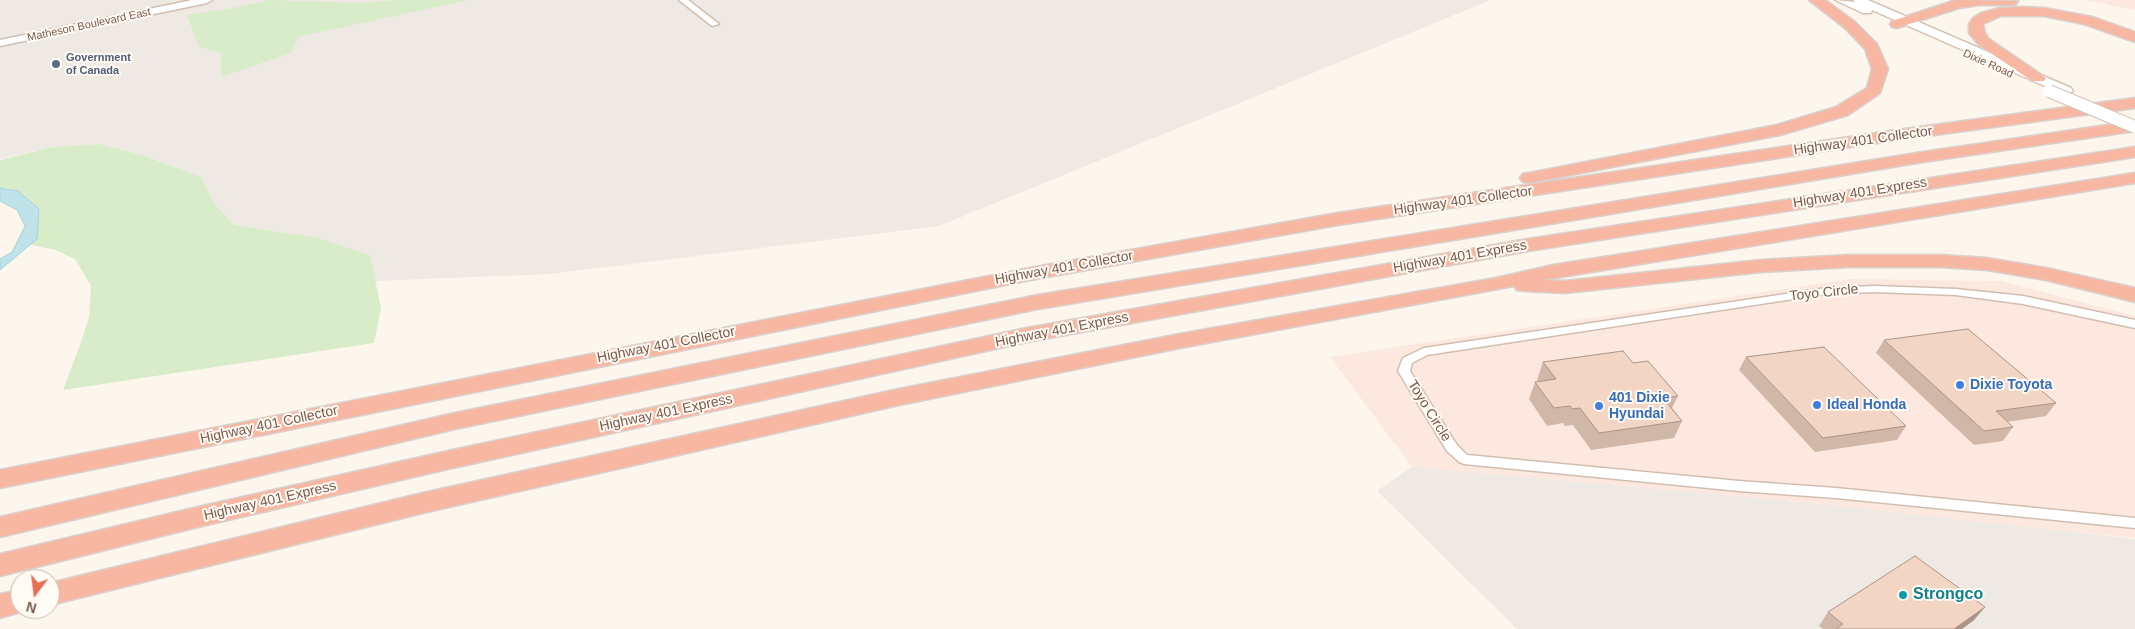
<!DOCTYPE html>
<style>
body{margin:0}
#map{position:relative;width:2135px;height:629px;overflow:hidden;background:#fdf6ec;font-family:Helvetica,sans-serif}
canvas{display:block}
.north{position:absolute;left:10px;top:569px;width:50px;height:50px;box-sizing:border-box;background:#fffaf3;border:1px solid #cabbb1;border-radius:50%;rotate:195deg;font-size:14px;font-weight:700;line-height:20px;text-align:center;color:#7a5c4d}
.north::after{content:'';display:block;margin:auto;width:18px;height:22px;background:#e76f51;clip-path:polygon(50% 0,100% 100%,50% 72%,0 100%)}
</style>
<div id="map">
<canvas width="2135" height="629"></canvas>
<div class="north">N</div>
</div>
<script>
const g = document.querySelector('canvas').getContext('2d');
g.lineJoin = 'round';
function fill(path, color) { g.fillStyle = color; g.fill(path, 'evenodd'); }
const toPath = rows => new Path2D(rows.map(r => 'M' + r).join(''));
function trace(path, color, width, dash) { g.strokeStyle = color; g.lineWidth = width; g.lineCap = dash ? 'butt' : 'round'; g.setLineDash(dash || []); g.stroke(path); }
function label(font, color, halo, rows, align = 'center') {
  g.font = font + ' Helvetica,sans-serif'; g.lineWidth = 4; g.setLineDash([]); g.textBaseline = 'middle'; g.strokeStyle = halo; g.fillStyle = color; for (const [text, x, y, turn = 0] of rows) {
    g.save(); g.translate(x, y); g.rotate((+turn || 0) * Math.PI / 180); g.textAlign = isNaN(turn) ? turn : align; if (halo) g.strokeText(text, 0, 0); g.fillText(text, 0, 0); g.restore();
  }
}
const commercial = toPath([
 [2085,0,2135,0,2135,10],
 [1850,279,2001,281,2135,316,2135,538,1412,467,1330,357]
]);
const industrial = toPath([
 [0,0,1491,0,939,226,550,274,375,281,369,255,319,238,234,225,214,203,201,177,142,155,100,144,53,147,0,159],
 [1412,467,1812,503,2135,539,2135,629,1517,629,1377,491]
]);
const green = toPath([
 [270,0,362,3,397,0,468,0,298,37,291,53,221,77,221,53,199,47,187,15,228,9],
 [100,144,142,155,201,177,214,203,234,225,319,238,370,255,381,308,374,343,63,390,81,342,89,317,91,286,75,259,55,250,22,243,36,239,9,188,0,188,0,160,53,147]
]);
const water = toPath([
 [0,188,18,191,39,209,37,239,0,270,0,259,12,252,25,226,17,210,0,201,0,188]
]);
const minor = toPath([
 [679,0,688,0,719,24,712,26,679,0],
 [1875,286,1956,289,2023,296,2135,320,2135,328,2023,304,1956,295,1875,292,1826,294,1427,355,1412,363,1410,371,1457,445,1467,455,1739,481,1836,488,2135,518,2135,528,1836,498,1739,491,1464,464,1459,462,1447,451,1398,371,1403,358,1424,348,1826,288,1875,286]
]);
const tertiary = toPath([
 [192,0,212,0,207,3,0,46,0,40,192,0]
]);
const secondary = toPath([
 [1835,0,1855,2,1853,0,1868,0,2071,88,2073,91,2067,95,2063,94,1872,10,1871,13,1863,13,1835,0]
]);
const motorway = toPath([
 [1809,0,1825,0,1855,22,1877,44,1888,69,1880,93,1848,115,1780,135,1529,183,1523,182,1520,178,1523,174,1529,173,1777,125,1836,107,1867,88,1872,69,1865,49,1845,28,1809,0],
 [1956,0,2018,1,2016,4,2011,5,1979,5,1959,8,1897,28,1892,27,1890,24,1892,21,1956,0],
 [2022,7,2044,8,2092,17,2135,32,2135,42,2084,24,2044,16,2001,16,1983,24,1985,33,1989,39,2046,78,2044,81,2032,81,1979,45,1969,33,1969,24,1973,18,1981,13,2000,8,2022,7],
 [2135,98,2135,108,1890,141,1338,225,1030,280,0,488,0,470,1030,268,1338,213,1890,131,2135,98],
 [2135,121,2135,131,1923,162,1038,309,455,429,0,537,0,517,455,413,1038,295,1923,152,2135,121],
 [2135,147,2135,157,1528,251,1027,342,448,469,198,527,0,576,0,554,198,507,448,451,1027,328,1528,239,2135,147],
 [2135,173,2135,183,1543,280,1565,281,1761,260,1849,255,1940,255,1987,258,2046,268,2135,288,2135,302,2046,280,1987,270,1940,267,1849,267,1761,272,1565,293,1524,291,1517,290,1514,286,1185,347,899,405,427,512,50,605,50,583,427,492,899,389,1185,333,1496,278,1553,265,2135,173],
 [20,590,20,609,30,609,0,618,0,594,20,590]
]);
const secondaryBridge = toPath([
 [2049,91,2135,127]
]);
const wall = toPath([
 [1884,340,2056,403,2046,416,2007,422,2013,427,2003,441,1974,445,1876,353],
 [1746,357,1906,426,1897,440,1815,452,1739,370],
 [1543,362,1633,363,1678,396,1672,408,1682,421,1674,438,1591,450,1573,425,1565,426,1563,423,1547,426,1529,399,1535,382,1538,381,1537,380],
 [1828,612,1974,620,1962,629,1823,629,1819,626]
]);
const shadedWall = toPath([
 [1985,607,1974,620,1962,629,1954,629]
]);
const building = toPath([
 [1968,329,2056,403,1996,411,2013,427,1984,431,1884,340,1968,329],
 [1824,347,1906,426,1823,438,1746,357,1824,347],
 [1623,351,1633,363,1648,361,1678,396,1663,398,1682,421,1599,433,1580,408,1572,409,1570,406,1554,408,1535,382,1556,379,1543,362,1623,351],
 [1915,556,1985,607,1954,629,1836,629,1843,624,1828,612,1915,556]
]);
const markers = [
 [56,64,5,"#5c6f8a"],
 [1960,385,5,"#3f7fe0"],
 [1817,405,5,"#3f7fe0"],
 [1599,406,5,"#3f7fe0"],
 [1903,595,5,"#0f9aa8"]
];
const farStreetnames = [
 ["Matheson Boulevard East",89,25,-12],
 ["Dixie Road",1988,64,24]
];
const farServicenames = [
 ["Government",66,58],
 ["of Canada",66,71]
];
const streetNames = [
 ["Highway 401 Collector",1863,141,-8],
 ["Highway 401 Express",1860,193,-9],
 ["Highway 401 Collector",1463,201,-8],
 ["Highway 401 Express",1460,257,-10],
 ["Highway 401 Collector",1064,268,-10],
 ["Toyo Circle",1824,293,-6],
 ["Highway 401 Express",1062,330,-11],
 ["Highway 401 Collector",666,345,-11],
 ["Toyo Circle",1429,411,58],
 ["Highway 401 Express",666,413,-12],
 ["Highway 401 Collector",269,425,-12],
 ["Highway 401 Express",270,501,-13]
];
const shopNames = [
 ["Dixie Toyota",1970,385],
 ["401 Dixie",1609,398],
 ["Hyundai",1609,414],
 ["Ideal Honda",1827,405]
];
const nearCulturenames = [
 ["Strongco",1913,595]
];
fill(commercial, '#fde8e0');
fill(industrial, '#efe9e4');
fill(green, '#d8ecc9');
fill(water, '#bfe3e8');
trace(water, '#a5d3da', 1);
trace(minor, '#d1beb0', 3);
trace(tertiary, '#d1beb0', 3);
trace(secondary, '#d6c0b0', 3);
trace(motorway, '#dad1cd', 3);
fill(minor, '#fff');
fill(tertiary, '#fff');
fill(secondary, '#fff');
fill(motorway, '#f7b7a3');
trace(secondaryBridge, '#d6c0b0', 14, []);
trace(secondaryBridge, '#fff', 12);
fill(wall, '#d1b7a8');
fill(shadedWall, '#aa9588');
fill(building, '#f3d5c3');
trace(building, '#aa9588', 1);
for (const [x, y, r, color] of markers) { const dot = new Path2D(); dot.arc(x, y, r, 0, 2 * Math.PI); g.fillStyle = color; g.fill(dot); trace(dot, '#fffaf3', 2); }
label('11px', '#7a5c4d', '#fffaf3', farStreetnames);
label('bold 11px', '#4e5e75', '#fffaf3', farServicenames, 'left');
label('14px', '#7a5c4d', '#fffaf3', streetNames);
label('bold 14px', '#366cbe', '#fffaf3', shopNames, 'left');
label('bold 16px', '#0d838f', '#fffaf3', nearCulturenames, 'left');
</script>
